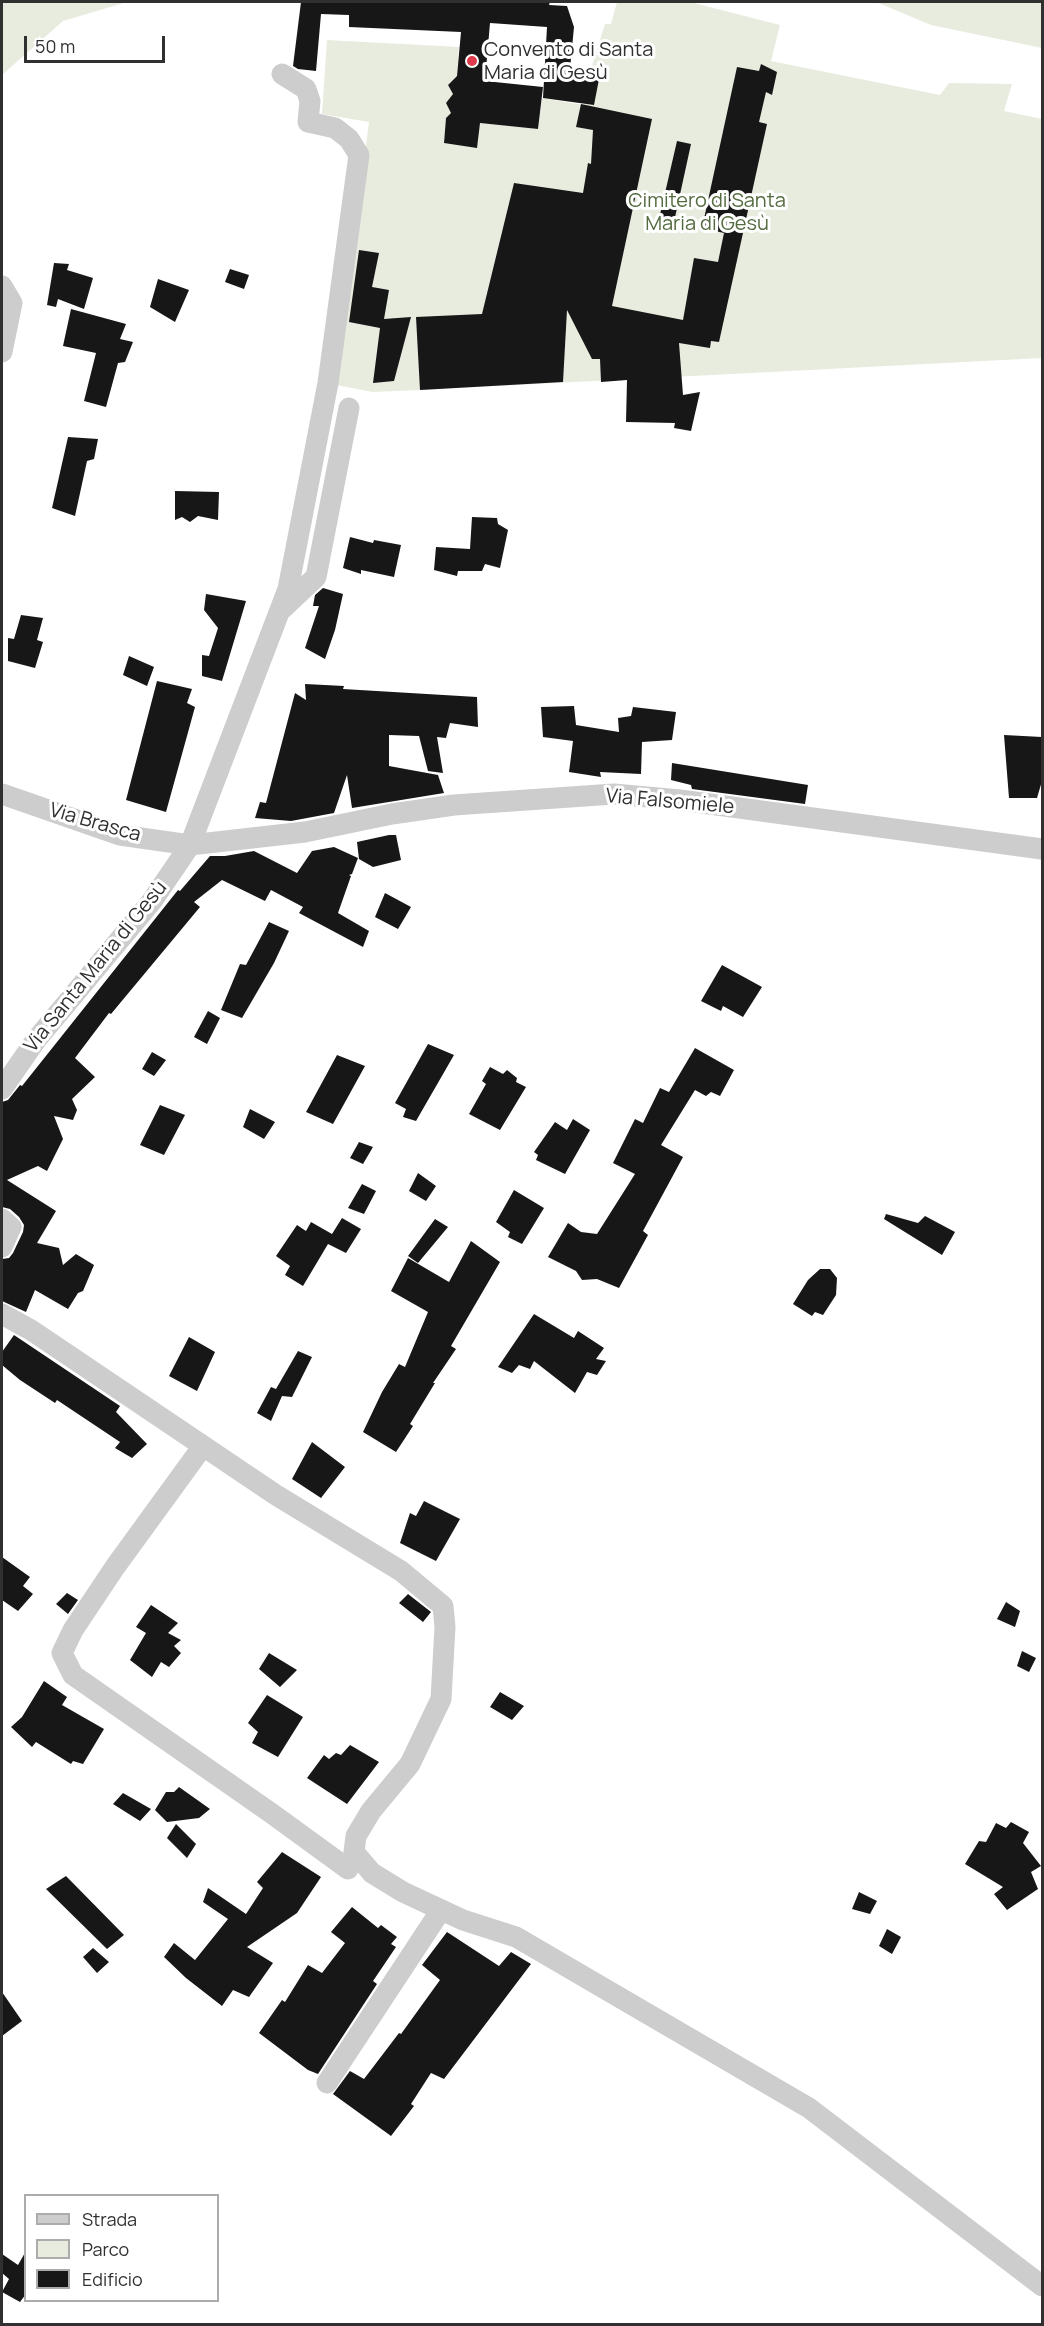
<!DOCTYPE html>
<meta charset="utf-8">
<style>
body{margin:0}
#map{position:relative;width:1044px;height:2326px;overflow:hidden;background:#fff;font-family:Manrope,sans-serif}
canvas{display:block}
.frame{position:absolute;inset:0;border:3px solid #303030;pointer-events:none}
.legend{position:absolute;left:24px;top:2194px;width:195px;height:108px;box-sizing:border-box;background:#fff;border:2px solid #acacac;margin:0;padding:8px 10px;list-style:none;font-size:18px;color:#303030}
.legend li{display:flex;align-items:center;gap:12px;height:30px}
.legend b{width:30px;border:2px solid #acacac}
.scale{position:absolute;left:24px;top:36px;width:141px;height:27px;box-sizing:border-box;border:3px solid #303030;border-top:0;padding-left:8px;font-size:18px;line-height:21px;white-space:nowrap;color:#303030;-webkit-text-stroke:4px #fff;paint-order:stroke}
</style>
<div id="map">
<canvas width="1044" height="2326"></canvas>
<div class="frame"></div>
<ul class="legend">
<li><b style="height:8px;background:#cdcdcd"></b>Strada</li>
<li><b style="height:16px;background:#e7ecdf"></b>Parco</li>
<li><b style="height:16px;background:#171717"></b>Edificio</li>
</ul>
<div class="scale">50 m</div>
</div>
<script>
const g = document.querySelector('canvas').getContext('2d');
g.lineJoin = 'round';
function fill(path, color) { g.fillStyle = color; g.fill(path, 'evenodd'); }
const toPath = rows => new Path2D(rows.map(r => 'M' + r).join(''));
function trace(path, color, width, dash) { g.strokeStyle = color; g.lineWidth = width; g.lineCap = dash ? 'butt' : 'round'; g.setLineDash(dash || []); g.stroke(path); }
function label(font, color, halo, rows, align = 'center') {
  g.font = font + ' Manrope,sans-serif'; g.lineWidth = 6; g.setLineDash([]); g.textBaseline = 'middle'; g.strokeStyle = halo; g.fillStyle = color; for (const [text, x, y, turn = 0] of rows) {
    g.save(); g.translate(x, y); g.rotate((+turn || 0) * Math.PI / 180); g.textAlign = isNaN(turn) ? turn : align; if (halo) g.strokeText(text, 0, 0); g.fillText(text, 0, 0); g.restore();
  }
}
const green = toPath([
 [2,2,127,2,63,21,2,75],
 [617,2,690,2,780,25,771,61,940,95,949,83,1012,84,1004,111,1042,119,1042,358,420,390,373,392,336,385,369,122,322,114,327,40,459,47,457,76,448,85,453,94,446,103,451,113,446,119,444,143,480,123,538,129,542,98,584,105,590,72,605,24,611,24],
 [876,2,1042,2,1042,48,931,25]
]);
const building = toPath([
 [301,2,550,2,549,5,567,6,574,27,570,69,600,74,594,105,543,98,547,27,490,23,485,81,543,87,538,129,480,123,477,148,444,143,446,118,451,113,446,103,453,94,448,85,457,76,461,32,349,27,349,15,321,14,316,71,298,69,293,66],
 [761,64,777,72,772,95,766,92,759,122,767,124,719,342,711,341,710,348,679,343,683,395,700,392,691,431,674,428,675,423,626,422,627,380,601,382,600,359,592,359,567,310,563,382,420,390,416,317,482,314,514,183,583,193,588,163,591,164,593,130,576,127,581,104,652,119,612,306,683,320,694,258,718,262,724,233,702,228,737,67,759,71],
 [677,141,691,144,674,222,659,219],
 [359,250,379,253,372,287,389,290,384,319,411,317,394,381,373,383,380,328,349,322],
 [54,263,69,264,67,270,93,278,84,309,58,299,56,307,47,305],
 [230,269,249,275,244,289,225,282],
 [158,279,189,290,175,322,150,307],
 [71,309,126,324,120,339,133,342,125,362,118,363,106,407,84,401,96,353,63,346],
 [68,437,98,439,94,459,87,461,75,516,52,508],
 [175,491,219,492,218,520,198,516,190,522,182,517,175,520],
 [472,517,497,518,498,524,508,530,500,568,485,564,482,571,458,571,457,576,434,570,436,547,470,549],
 [350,537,373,543,374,540,401,545,394,577,361,570,361,574,343,568],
 [323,588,343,594,335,630,325,659,305,648,319,606,313,606,315,595],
 [206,594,246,601,222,681,202,676,202,655,209,656,218,628,204,610],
 [21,615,43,618,37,640,43,642,35,668,8,661,8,638,14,639],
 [129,656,154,667,147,686,123,675],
 [157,681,192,689,187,703,195,707,166,812,126,800],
 [305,684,344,686,343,689,477,697,478,727,450,723,446,738,437,737,443,773,428,771,419,736,389,735,389,766,438,775,444,793,352,808,347,775,334,813,291,821,255,818,260,802,266,803,295,693,306,700],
 [574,706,576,725,619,732,618,718,631,716,633,707,676,712,672,740,642,742,641,774,600,772,601,777,569,772,573,741,543,737,541,707],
 [1004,735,1042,737,1042,781,1037,798,1009,798],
 [672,763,808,785,805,804,692,789,691,785,671,780],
 [389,835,396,835,401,860,373,867,359,859,357,842],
 [334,847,358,858,352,874,349,875,351,876,338,913,369,931,363,947,299,913,303,907,271,890,265,901,222,880,194,902,200,907,111,1014,109,1013,75,1058,95,1077,72,1099,77,1110,73,1120,54,1116,63,1139,47,1171,38,1166,7,1180,56,1211,37,1243,59,1248,63,1265,76,1254,94,1265,83,1291,78,1293,68,1309,35,1290,26,1312,2,1301,2,1259,9,1258,13,1253,23,1232,24,1225,19,1217,10,1209,2,1207,2,1102,8,1100,20,1085,22,1086,178,890,180,891,210,856,225,856,254,851,297,873,312,851],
 [385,893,411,907,398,929,375,917],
 [269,922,289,931,274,963,242,1018,221,1010,240,964,246,965],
 [722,965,762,987,743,1017,723,1006,721,1011,701,1001],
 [208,1011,220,1018,207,1044,194,1037],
 [428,1044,454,1055,416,1121,403,1117,406,1109,395,1103],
 [695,1048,734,1070,720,1096,711,1092,706,1096,695,1090,661,1145,683,1157,643,1231,648,1235,619,1288,597,1279,582,1280,576,1271,548,1257,568,1223,581,1232,597,1234,635,1174,613,1163,635,1119,643,1123,660,1088,669,1092],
 [152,1052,166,1060,154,1076,142,1069],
 [337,1055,365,1066,333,1124,306,1112],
 [490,1067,503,1074,507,1070,517,1078,516,1082,526,1087,500,1130,469,1114,486,1084,482,1081],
 [160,1105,185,1115,164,1155,140,1145],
 [250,1109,275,1122,264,1139,243,1127],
 [573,1119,590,1130,565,1174,536,1160,538,1155,534,1152,555,1122,567,1130],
 [359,1142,373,1147,363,1164,350,1158],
 [418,1173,436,1186,426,1201,409,1191],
 [362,1184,376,1191,364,1214,348,1208],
 [514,1190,544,1208,522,1244,508,1237,510,1232,496,1222],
 [886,1214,918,1223,925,1216,955,1232,942,1255,884,1219],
 [342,1218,361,1229,346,1253,328,1244,303,1286,285,1275,290,1266,276,1256,297,1225,306,1231,311,1222,332,1234],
 [435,1219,448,1227,418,1263,408,1256],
 [471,1241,500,1262,451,1346,456,1349,433,1383,435,1383,410,1424,413,1426,396,1452,363,1432,382,1392,399,1364,405,1367,428,1312,391,1291,408,1258,449,1282],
 [820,1269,830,1269,837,1278,836,1295,823,1315,815,1312,812,1316,793,1304,808,1280],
 [534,1314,574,1338,578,1331,604,1348,596,1359,606,1361,597,1375,587,1372,575,1393,534,1361,530,1369,519,1365,512,1373,498,1367],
 [14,1335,120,1406,116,1412,147,1444,132,1458,115,1448,120,1442,57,1400,55,1403,20,1380,2,1365,2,1352],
 [189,1337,215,1352,197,1391,169,1376],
 [298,1351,312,1357,292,1397,282,1396,271,1421,257,1413,271,1387,276,1389],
 [312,1442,345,1467,321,1498,292,1479],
 [424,1501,460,1519,436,1561,400,1543,410,1513,416,1516],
 [2,1557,30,1577,23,1586,33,1594,18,1611,2,1600],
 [67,1593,78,1600,68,1614,56,1604],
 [408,1594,431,1612,423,1622,399,1603],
 [1006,1602,1020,1611,1015,1627,997,1619],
 [151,1605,178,1623,168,1633,181,1640,174,1646,181,1653,169,1667,161,1662,152,1677,130,1660,146,1633,136,1627],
 [1022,1651,1036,1658,1029,1672,1017,1666],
 [269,1653,297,1670,280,1687,259,1669],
 [44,1681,67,1697,62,1705,104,1729,83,1764,73,1761,71,1764,36,1742,32,1747,11,1727,22,1717],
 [500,1692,524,1706,512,1720,490,1707],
 [267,1695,303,1717,278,1757,252,1743,258,1732,248,1723],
 [350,1745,379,1762,347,1804,307,1778,324,1755,329,1759,336,1753,341,1755],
 [179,1787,210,1809,199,1818,167,1822,155,1810,166,1792,174,1792],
 [123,1793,151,1809,140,1821,113,1804],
 [1011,1822,1029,1832,1023,1843,1041,1866,1031,1872,1038,1889,1007,1910,994,1894,1003,1887,965,1864,979,1841,986,1842,996,1823,1006,1828],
 [176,1824,196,1844,187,1858,167,1838],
 [282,1852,321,1877,297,1913,247,1947,273,1963,249,1997,233,1990,222,2006,186,1978,164,1957,174,1943,195,1960,228,1919,203,1902,208,1888,246,1914,263,1888,257,1882],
 [66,1876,124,1935,107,1949,46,1889],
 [859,1892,877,1901,870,1914,852,1909],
 [352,1907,378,1928,381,1925,397,1937,391,1944,396,1947,373,1981,377,1984,318,2074,308,2070,259,2033,282,2000,285,2002,308,1965,322,1973,345,1943,331,1932],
 [887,1929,901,1937,892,1954,879,1946],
 [447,1932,499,1966,511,1952,531,1964,444,2079,431,2073,411,2104,414,2106,391,2136,333,2094,350,2071,364,2079,399,2033,401,2034,440,1980,422,1965],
 [93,1948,109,1962,97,1973,83,1957],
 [2,1992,22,2021,2,2036],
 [26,2251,26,2294,20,2302,2,2292,9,2279,2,2273,2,2254,18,2265]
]);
const street = toPath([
 [2,286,12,303,2,352],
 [282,609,316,577,349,408],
 [2,794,120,835,190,845,305,832,392,814,454,805,614,794,680,800,1042,849],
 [2,1089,36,1040,152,901,190,845,288,589,328,383,359,155,349,139,335,128,308,122,310,101,306,89,282,74],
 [2,1219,11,1227,2,1247],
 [2,1314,31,1330,276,1495,401,1571,443,1606,445,1627,441,1699,410,1764,371,1811,356,1836,354,1852,372,1873,403,1892,463,1920,516,1937,809,2108,1042,2286],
 [203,1446,115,1567,73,1630,62,1653,73,1675,271,1813,348,1869],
 [327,2083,441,1910]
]);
const markers = [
 [472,61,6,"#df3b4a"]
];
const poiNames = [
 ["Convento di Santa",484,50],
 ["Maria di Gesù",484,73]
];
const parkNames = [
 ["Cimitero di Santa",707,201],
 ["Maria di Gesù",707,224]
];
const streetNames = [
 ["Via Falsomiele",670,802,5],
 ["Via Brasca",95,823,16],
 ["Via Santa Maria di Gesù",96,967,-51]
];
fill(green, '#e7ecdf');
fill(building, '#171717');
trace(street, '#cdcdcd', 21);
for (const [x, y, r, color] of markers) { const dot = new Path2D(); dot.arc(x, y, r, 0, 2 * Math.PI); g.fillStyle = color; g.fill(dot); trace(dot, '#fff', 2); }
label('20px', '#303030', '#fff', poiNames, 'left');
label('20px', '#546b3f', '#fff', parkNames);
label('20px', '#303030', '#fff', streetNames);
</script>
